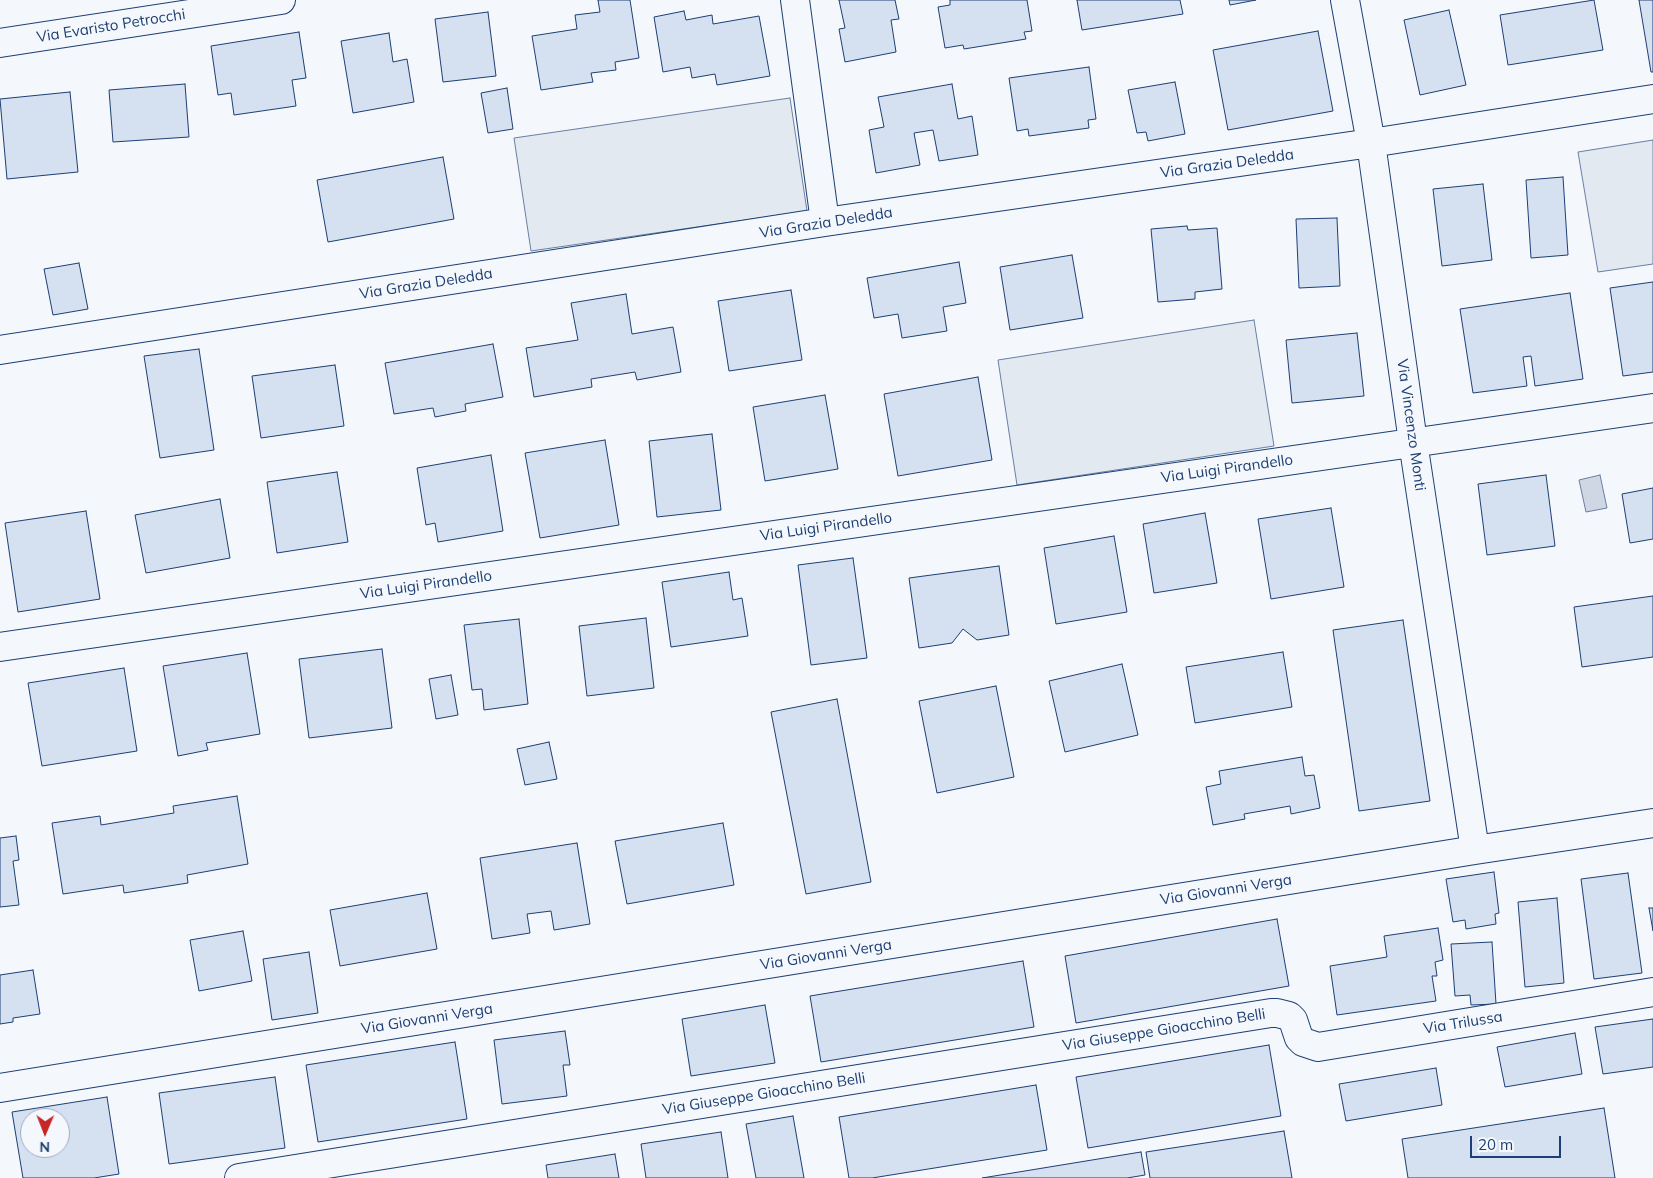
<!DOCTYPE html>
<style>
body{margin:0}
#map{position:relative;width:1653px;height:1178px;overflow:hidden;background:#f4f7fb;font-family:Mulish,sans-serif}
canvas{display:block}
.north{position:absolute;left:20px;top:1108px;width:50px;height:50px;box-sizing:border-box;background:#f4f7fb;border:1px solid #9eadc5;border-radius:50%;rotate:181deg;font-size:14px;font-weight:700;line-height:20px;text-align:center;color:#1d3f73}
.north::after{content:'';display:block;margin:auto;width:18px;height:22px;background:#c62828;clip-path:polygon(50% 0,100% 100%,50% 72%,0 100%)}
.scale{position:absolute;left:1470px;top:1136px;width:91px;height:22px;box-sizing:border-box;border:2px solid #1d3f73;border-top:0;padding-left:6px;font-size:15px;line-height:18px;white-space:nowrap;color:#1d3f73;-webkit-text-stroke:4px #f4f7fb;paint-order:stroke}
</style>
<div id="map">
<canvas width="1653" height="1178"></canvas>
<div class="north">N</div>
<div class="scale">20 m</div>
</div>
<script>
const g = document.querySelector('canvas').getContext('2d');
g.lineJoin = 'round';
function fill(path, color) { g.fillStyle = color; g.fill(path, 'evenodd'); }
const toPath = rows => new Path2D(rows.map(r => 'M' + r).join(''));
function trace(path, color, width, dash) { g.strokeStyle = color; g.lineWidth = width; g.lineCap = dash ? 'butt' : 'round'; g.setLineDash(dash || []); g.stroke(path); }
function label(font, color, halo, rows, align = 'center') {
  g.font = font + ' Mulish,sans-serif'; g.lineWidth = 4; g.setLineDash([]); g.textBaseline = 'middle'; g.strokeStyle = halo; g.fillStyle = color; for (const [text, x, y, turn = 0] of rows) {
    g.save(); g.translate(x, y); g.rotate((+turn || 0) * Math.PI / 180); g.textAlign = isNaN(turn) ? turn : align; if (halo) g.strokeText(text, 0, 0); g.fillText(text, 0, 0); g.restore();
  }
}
const green = toPath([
 [790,98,807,211,531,251,514,138,790,98],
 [1653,140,1653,264,1598,272,1578,152,1653,140],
 [1254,320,1274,446,1017,485,998,360,1254,320]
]);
const water = toPath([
 [1600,475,1607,508,1586,512,1579,480,1600,475]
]);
const building = toPath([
 [598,0,630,0,639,58,615,62,616,70,591,73,593,82,541,90,532,36,577,29,575,15,600,12,598,0],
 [839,0,895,0,899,19,891,20,896,52,845,62,839,29,845,28,839,0],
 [950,0,1027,0,1032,31,1024,32,1026,39,964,49,963,45,945,48,938,7,950,5,950,0],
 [1077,0,1180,0,1183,14,1082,30,1077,0],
 [1229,0,1256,0,1230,5,1229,0],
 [1594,0,1603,50,1508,65,1500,15,1594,0],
 [1639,0,1653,0,1653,72,1651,72,1639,0],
 [1449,10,1466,85,1420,95,1404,20,1449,10],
 [684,11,686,20,712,15,713,24,759,16,770,76,717,85,715,74,692,78,690,67,663,72,654,17,684,11],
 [488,12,496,76,443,82,435,19,488,12],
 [1318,31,1333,111,1228,130,1213,50,1318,31],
 [299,32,306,78,292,80,296,106,234,115,231,93,218,95,211,46,299,32],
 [389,33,393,62,407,59,414,102,353,113,341,41,389,33],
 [1089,67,1096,119,1088,120,1089,128,1029,136,1028,129,1017,131,1009,78,1089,67],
 [1175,82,1185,134,1148,141,1146,132,1137,133,1128,90,1175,82],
 [185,84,189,137,113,142,109,90,185,84],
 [952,84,958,119,972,116,978,155,939,161,933,130,914,133,920,165,876,173,869,130,884,127,878,97,952,84],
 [507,88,513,129,488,133,481,93,507,88],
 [70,92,78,172,7,179,0,99,70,92],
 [443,157,454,219,328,242,317,180,443,157],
 [1563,177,1568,255,1531,258,1526,180,1563,177],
 [1483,184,1492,260,1442,266,1433,189,1483,184],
 [1337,218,1340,286,1299,288,1296,219,1337,218],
 [1187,226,1188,230,1217,228,1222,289,1195,292,1195,299,1158,302,1151,229,1187,226],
 [1072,255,1083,318,1010,330,1000,267,1072,255],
 [959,262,966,303,943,307,947,331,902,338,898,314,874,318,867,278,959,262],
 [79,263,88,309,53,315,44,269,79,263],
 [1653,282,1653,372,1623,376,1610,288,1653,282],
 [791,290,802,360,729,371,718,301,791,290],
 [1570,293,1583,379,1535,386,1531,356,1523,357,1527,386,1473,393,1460,309,1570,293],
 [626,294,632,334,673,327,681,372,637,380,635,372,591,379,592,387,534,397,526,348,578,340,571,303,626,294],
 [1357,333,1364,396,1292,403,1286,340,1357,333],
 [493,344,503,397,465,404,466,411,435,417,433,408,394,414,385,363,493,344],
 [199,349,214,450,160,458,144,356,199,349],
 [335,365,344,426,261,438,252,376,335,365],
 [978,377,992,460,898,476,884,394,978,377],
 [825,395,838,469,765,481,753,407,825,395],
 [712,434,721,510,657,517,649,441,712,434],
 [605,440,619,525,540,538,525,453,605,440],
 [491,455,503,531,438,542,435,523,426,525,417,468,491,455],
 [337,472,348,542,277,553,267,482,337,472],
 [1546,475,1555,546,1487,555,1478,484,1546,475],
 [1653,488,1653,539,1630,543,1622,494,1653,488],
 [220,499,230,558,146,573,135,515,220,499],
 [1331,508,1344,587,1271,599,1258,519,1331,508],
 [86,511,100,599,18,612,5,523,86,511],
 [1205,513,1217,583,1154,593,1143,524,1205,513],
 [1114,536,1127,612,1056,624,1044,548,1114,536],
 [853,558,867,658,811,665,798,565,853,558],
 [999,566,1009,635,977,640,963,629,952,643,919,648,909,578,999,566],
 [729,572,733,600,742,598,748,636,671,647,662,582,729,572],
 [1653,596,1653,657,1582,667,1574,607,1653,596],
 [646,618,654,688,587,696,579,626,646,618],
 [519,619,528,704,484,710,482,689,472,690,464,625,519,619],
 [1403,620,1430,801,1359,811,1333,630,1403,620],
 [382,649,392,728,309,738,299,659,382,649],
 [1283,652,1292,707,1195,723,1186,667,1283,652],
 [247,653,260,734,206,743,208,750,178,756,163,666,247,653],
 [1122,664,1138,735,1065,752,1049,681,1122,664],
 [124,668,137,751,42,766,28,683,124,668],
 [451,675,458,715,436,719,429,679,451,675],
 [996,686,1014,777,937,793,919,701,996,686],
 [837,699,871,882,806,894,771,712,837,699],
 [549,742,557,779,525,785,517,749,549,742],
 [1302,757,1305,776,1314,775,1320,808,1291,814,1290,806,1244,814,1245,819,1213,825,1206,787,1221,784,1219,771,1302,757],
 [237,796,248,864,187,875,188,883,124,893,123,885,63,894,52,823,100,816,101,825,174,813,173,806,237,796],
 [723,823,734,885,627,904,615,841,723,823],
 [16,836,19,860,13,861,19,905,0,907,0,838,16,836],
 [577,843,590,924,554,930,551,911,527,914,530,933,492,939,480,858,577,843],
 [1494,872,1499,913,1495,914,1496,924,1466,929,1465,920,1453,922,1446,879,1494,872],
 [1628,873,1642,973,1594,979,1581,879,1628,873],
 [427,893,437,949,340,966,330,910,427,893],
 [1557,898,1564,983,1525,987,1518,902,1557,898],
 [1649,908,1653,908,1653,931,1649,908],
 [1277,919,1289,986,1076,1023,1065,956,1277,919],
 [1438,928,1443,960,1435,962,1437,976,1432,976,1436,1001,1337,1015,1330,966,1387,957,1384,936,1438,928],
 [243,931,252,981,199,991,190,940,243,931],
 [1492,942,1496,1004,1471,1005,1470,995,1455,996,1451,944,1492,942],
 [309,952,318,1013,272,1020,263,959,309,952],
 [1023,961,1034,1027,821,1062,810,996,1023,961],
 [33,970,40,1014,13,1018,13,1022,0,1024,0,975,33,970],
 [765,1005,775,1063,691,1076,682,1019,765,1005],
 [1653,1019,1653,1067,1603,1074,1595,1027,1653,1019],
 [565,1031,570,1065,563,1065,567,1096,502,1104,494,1040,565,1031],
 [1575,1033,1582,1074,1505,1087,1497,1047,1575,1033],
 [455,1042,467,1119,318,1142,306,1065,455,1042],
 [1269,1045,1281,1116,1088,1148,1076,1077,1269,1045],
 [1436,1068,1442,1105,1346,1121,1339,1084,1436,1068],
 [275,1077,285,1148,169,1164,159,1093,275,1077],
 [1036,1085,1047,1150,872,1178,849,1178,839,1117,1036,1085],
 [107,1097,119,1174,94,1178,23,1178,12,1112,107,1097],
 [30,1118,60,1118,60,1148,30,1148,30,1118],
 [1604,1108,1615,1178,1408,1178,1402,1139,1604,1108],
 [793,1116,804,1178,756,1178,746,1124,793,1116],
 [1284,1131,1292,1178,1150,1178,1146,1152,1284,1131],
 [721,1132,728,1178,646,1178,641,1144,721,1132],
 [1141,1152,1145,1175,1127,1178,982,1178,1141,1152],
 [615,1154,619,1178,548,1178,546,1165,615,1154]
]);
const minor = toPath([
 [795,0,825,222],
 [1345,0,1371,143,1413,442,1475,850],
 [0,43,281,0],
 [0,350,825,222,1371,143,1653,99],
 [0,647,1653,408],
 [0,1088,1475,850,1653,823],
 [239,1178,1271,1013,1277,1013,1289,1016,1293,1020,1299,1038,1303,1042,1318,1047,1653,992]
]);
const streetNames = [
 ["Via Evaristo Petrocchi",111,26,-9],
 ["Via Grazia Deledda",1227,164,-8],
 ["Via Grazia Deledda",826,223,-9],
 ["Via Grazia Deledda",426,284,-9],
 ["Via Vincenzo Monti",1411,425,82],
 ["Via Luigi Pirandello",1227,469,-8],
 ["Via Luigi Pirandello",826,527,-8],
 ["Via Luigi Pirandello",426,585,-8],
 ["Via Giovanni Verga",1226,890,-9],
 ["Via Giovanni Verga",826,955,-9],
 ["Via Giovanni Verga",427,1019,-9],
 ["Via Trilussa",1463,1023,-9],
 ["Via Giuseppe Gioacchino Belli",1164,1030,-9],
 ["Via Giuseppe Gioacchino Belli",764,1094,-9]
];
fill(green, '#e3e9f0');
trace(green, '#687fa3', 1);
fill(water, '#cfd7e4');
trace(water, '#687fa3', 1);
fill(building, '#d5e0f0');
trace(building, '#1d3f73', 1);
trace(minor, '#1d3f73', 30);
trace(minor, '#f4f7fb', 28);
label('15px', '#1d3f73', '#f4f7fb', streetNames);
</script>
